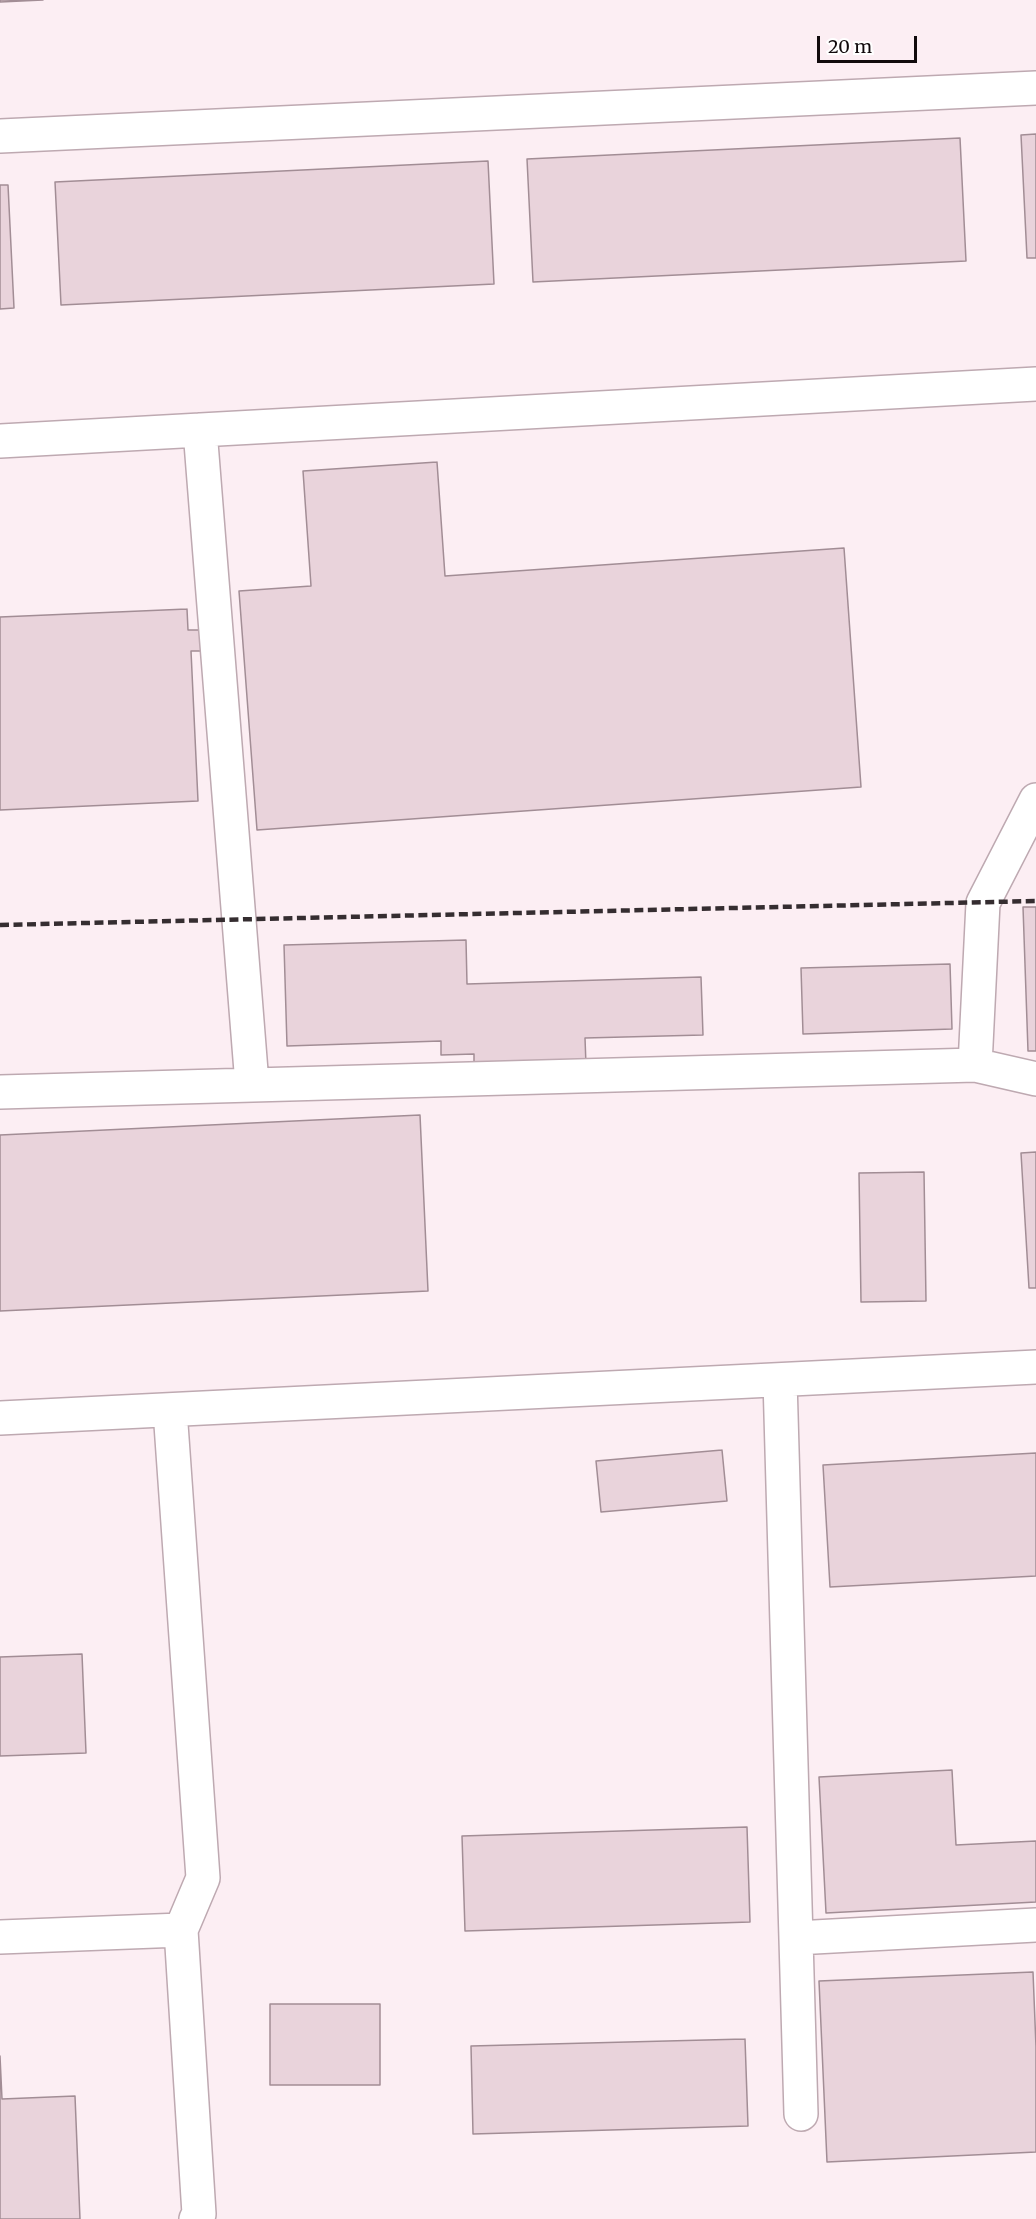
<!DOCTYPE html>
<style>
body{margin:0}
#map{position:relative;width:1036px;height:2219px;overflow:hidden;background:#fceef3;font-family:Merriweather,serif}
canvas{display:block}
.scale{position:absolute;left:817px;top:36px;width:100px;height:27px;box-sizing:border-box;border:3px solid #110a0c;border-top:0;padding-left:8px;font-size:18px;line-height:21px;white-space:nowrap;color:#110a0c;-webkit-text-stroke:4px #fff;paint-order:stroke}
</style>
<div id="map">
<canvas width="1036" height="2219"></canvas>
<div class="scale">20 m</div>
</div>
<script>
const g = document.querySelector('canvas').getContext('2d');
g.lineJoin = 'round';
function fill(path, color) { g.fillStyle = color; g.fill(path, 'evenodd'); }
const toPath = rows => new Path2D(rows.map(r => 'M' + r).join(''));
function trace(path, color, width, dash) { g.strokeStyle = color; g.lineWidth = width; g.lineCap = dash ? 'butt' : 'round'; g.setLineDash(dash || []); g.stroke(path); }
const building = toPath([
 [0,0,43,0,0,2,0,0],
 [1036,134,1036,258,1027,258,1021,135,1036,134],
 [960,138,966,261,533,282,527,159,960,138],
 [488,161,494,284,61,305,55,182,488,161],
 [0,185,8,185,14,308,0,309,0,185],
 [437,462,445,576,844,548,861,787,257,830,239,591,311,586,303,471,437,462],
 [187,609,188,630,202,630,203,651,191,651,198,801,0,810,0,617,187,609],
 [1023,907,1036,907,1036,1051,1028,1051,1023,907],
 [466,940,467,984,701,977,703,1035,585,1038,586,1065,474,1068,474,1054,441,1055,441,1041,287,1046,284,945,466,940],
 [950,964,952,1029,803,1034,801,968,950,964],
 [420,1115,428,1291,0,1311,0,1135,420,1115],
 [1036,1152,1036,1288,1029,1288,1021,1153,1036,1152],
 [924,1172,926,1301,861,1302,859,1173,924,1172],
 [722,1450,727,1501,601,1512,596,1461,722,1450],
 [1036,1453,1036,1576,830,1587,823,1465,1036,1453],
 [82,1654,86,1753,0,1756,0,1657,82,1654],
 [952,1770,956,1845,1036,1841,1036,1902,826,1913,819,1777,952,1770],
 [747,1827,750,1922,465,1931,462,1836,747,1827],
 [1033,1972,1036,2047,1036,2152,827,2162,819,1981,1033,1972],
 [270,2004,380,2004,380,2085,270,2085,270,2004],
 [745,2039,748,2126,473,2134,471,2046,745,2039],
 [0,2056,2,2099,75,2096,80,2219,0,2219,0,2056]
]);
const minor = toPath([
 [0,136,1036,88],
 [200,430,252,1084],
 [0,441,1036,384],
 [975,1065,983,903,1036,800],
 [0,1092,975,1065,1036,1079],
 [780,1380,801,2114],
 [170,1410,203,1878,181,1930],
 [0,1418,1036,1367],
 [0,1937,181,1930,199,2214,196,2219],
 [796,1938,1036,1925]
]);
const rail = toPath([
 [0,925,1036,901]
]);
fill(building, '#e9d3db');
trace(building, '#a28d95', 1.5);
trace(minor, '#bea9b1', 36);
trace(minor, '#fff', 33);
trace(rail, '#352d30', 4.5, [9, 4.5]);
</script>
